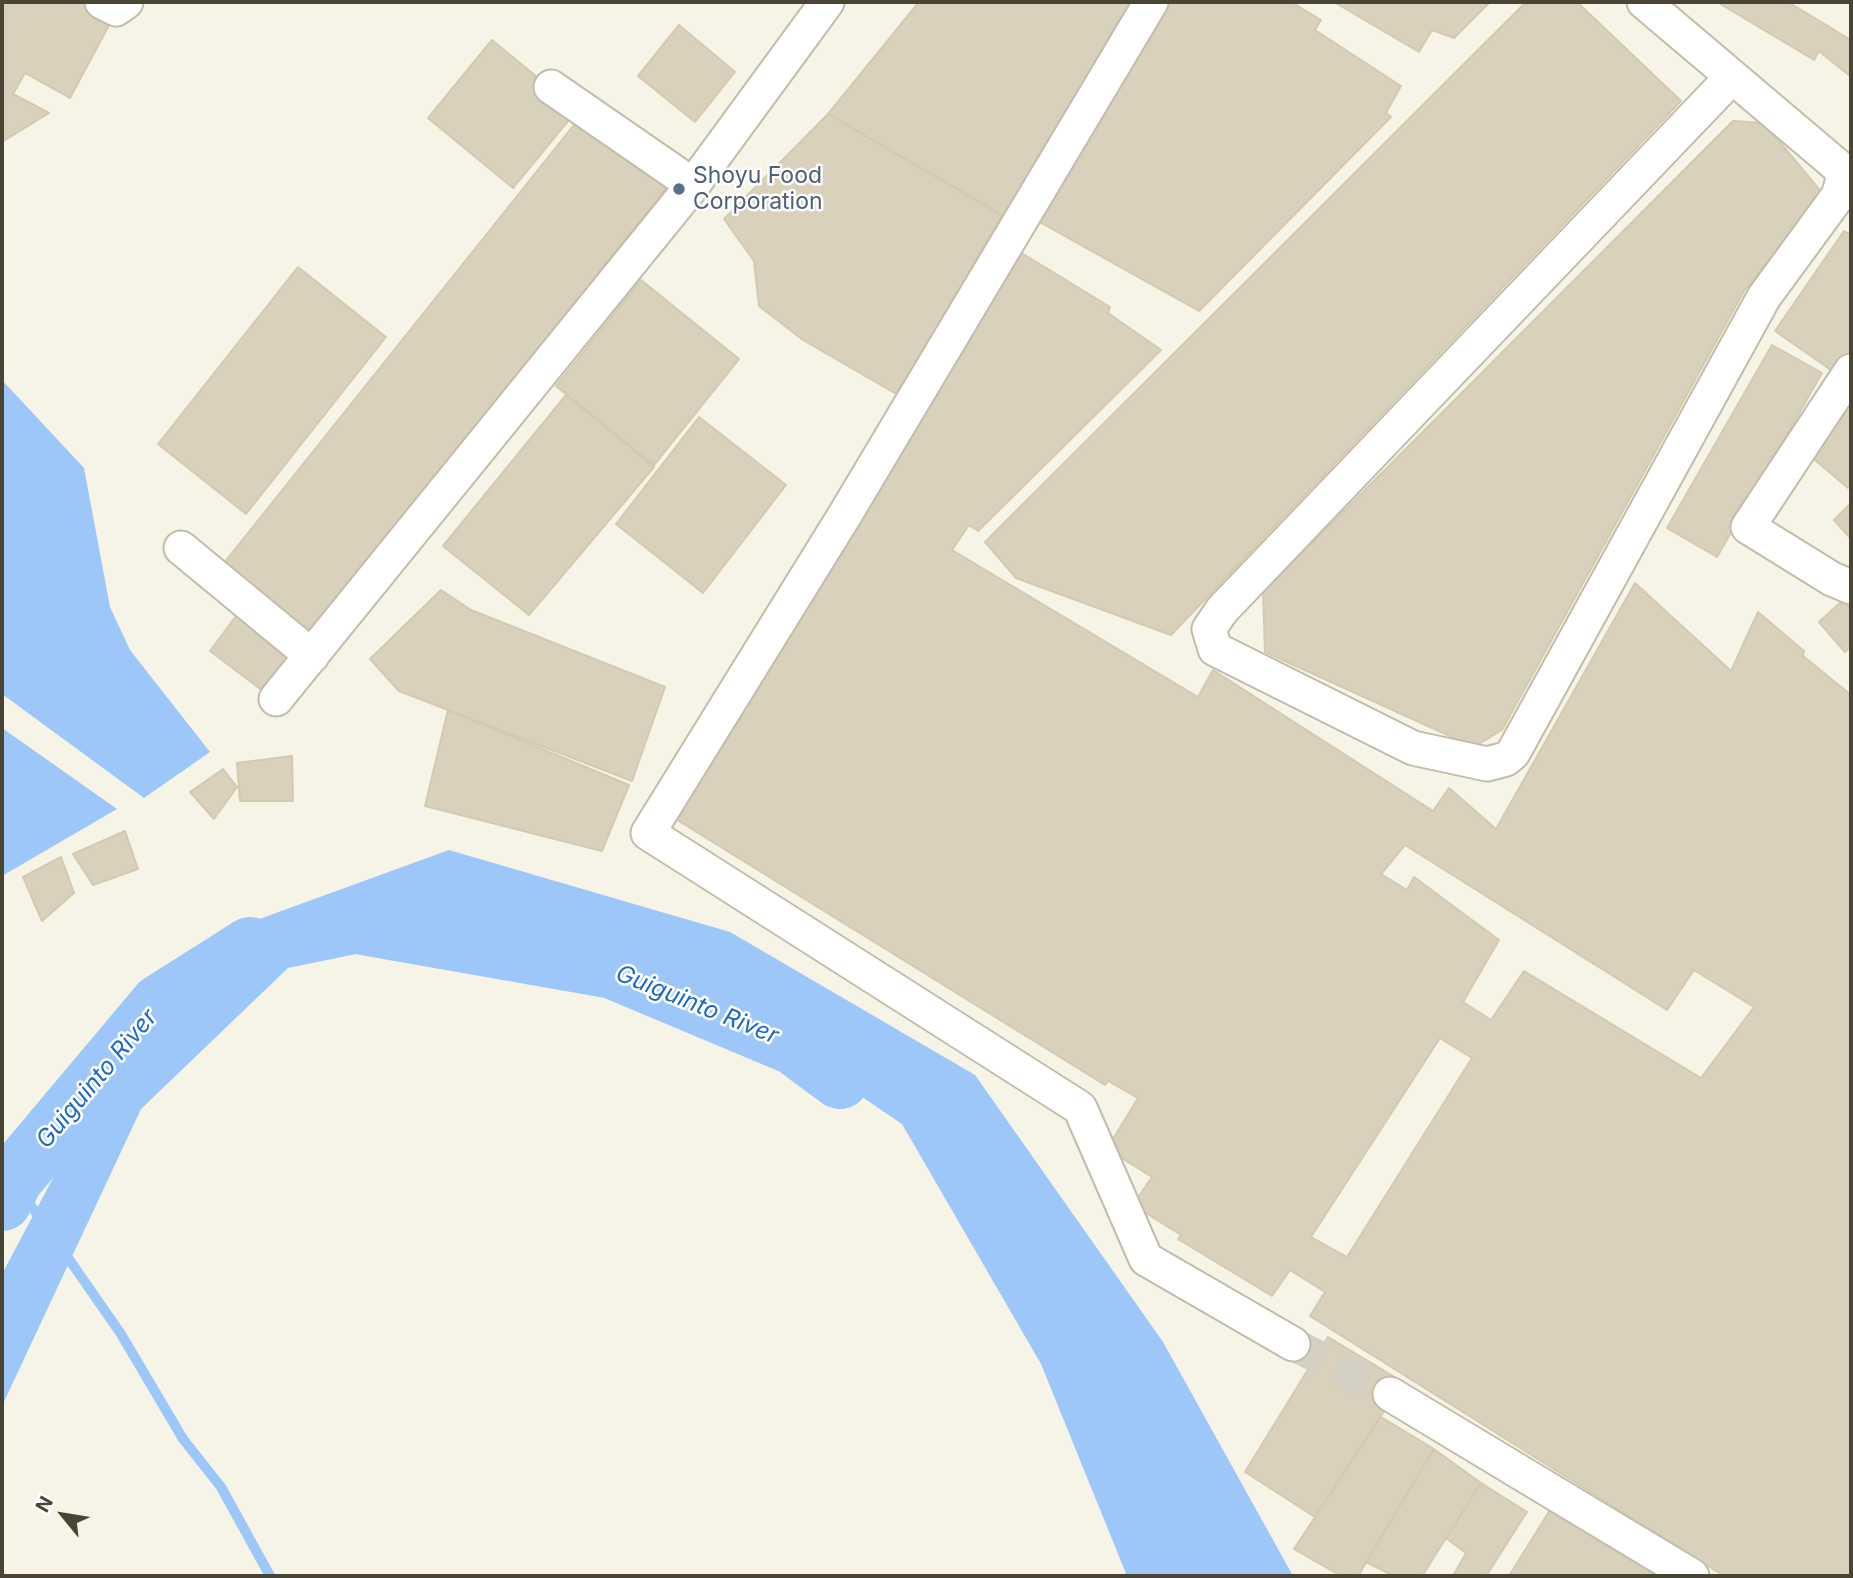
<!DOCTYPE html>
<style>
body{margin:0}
#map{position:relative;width:1853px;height:1578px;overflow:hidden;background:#f6f3e7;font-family:Inter,sans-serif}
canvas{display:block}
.frame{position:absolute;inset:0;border:4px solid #4a4435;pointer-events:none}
.north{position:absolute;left:28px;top:1480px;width:70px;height:70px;-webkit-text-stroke:5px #fff;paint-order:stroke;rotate:300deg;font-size:19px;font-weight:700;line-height:28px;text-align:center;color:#4a4435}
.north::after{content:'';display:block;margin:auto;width:24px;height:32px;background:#4a4435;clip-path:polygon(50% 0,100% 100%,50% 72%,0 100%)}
</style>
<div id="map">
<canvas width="1853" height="1578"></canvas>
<div class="frame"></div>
<div class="north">N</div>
</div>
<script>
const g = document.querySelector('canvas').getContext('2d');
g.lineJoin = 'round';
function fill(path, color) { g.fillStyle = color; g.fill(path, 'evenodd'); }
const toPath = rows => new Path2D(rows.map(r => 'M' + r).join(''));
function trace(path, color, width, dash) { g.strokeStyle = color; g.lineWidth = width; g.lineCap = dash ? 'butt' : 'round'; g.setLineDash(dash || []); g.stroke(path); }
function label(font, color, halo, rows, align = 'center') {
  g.font = font + ' Inter,sans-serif'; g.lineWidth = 5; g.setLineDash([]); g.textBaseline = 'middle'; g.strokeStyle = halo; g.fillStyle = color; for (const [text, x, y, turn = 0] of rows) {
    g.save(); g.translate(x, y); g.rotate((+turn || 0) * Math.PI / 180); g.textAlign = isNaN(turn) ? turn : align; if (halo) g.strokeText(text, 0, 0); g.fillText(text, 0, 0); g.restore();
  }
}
const water = toPath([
 [2,380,84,468,110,607,130,650,210,752,144,798,2,694],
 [2,728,117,809,2,876],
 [449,850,730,932,975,1075,1163,1342,1293,1576,1127,1576,1041,1364,902,1124,704,990,482,928,288,968,141,1109,2,1406,2,1274,102,1086,232,929]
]);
const stream = toPath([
 [13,1179,41,1220],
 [64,1252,121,1334,183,1439,221,1487,270,1576]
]);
const river = toPath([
 [357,924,613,969,794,1045,840,1079],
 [2,1201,13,1179,160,1004,250,947]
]);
const building = toPath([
 [2,2,91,2,115,14,70,98,25,73,13,94,49,113,2,142,2,2],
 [919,2,1131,2,1005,216,828,114,919,2],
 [1153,2,1291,2,1321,20,1315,30,1401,86,1386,113,1391,117,1199,311,1036,220,1153,2],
 [1334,2,1490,2,1454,38,1432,30,1419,52,1334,2],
 [1526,2,1577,2,1681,101,1171,635,1016,578,985,542,1526,2],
 [1717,2,1788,2,1851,40,1851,77,1819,51,1814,60,1717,2],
 [679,25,735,72,695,122,638,76,679,25],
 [492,40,577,110,513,188,428,118,492,40],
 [585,111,672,181,303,643,216,573,585,111],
 [828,114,1002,216,898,395,803,340,759,306,754,261,724,219,828,114],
 [1733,121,1764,123,1823,194,1744,291,1502,730,1474,747,1265,652,1263,592,1733,121],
 [1844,231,1851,235,1851,353,1831,370,1775,331,1844,231],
 [1020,252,1110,307,1108,313,1161,350,978,531,969,525,952,550,1198,697,1213,670,1433,811,1449,788,1496,829,1635,583,1731,671,1758,612,1804,651,1803,656,1851,695,1851,1576,1724,1576,1310,1316,1325,1292,1290,1270,1272,1296,1178,1239,1181,1235,1133,1205,1152,1177,1107,1149,1138,1098,1108,1081,1105,1085,674,818,1020,252],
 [1405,845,1667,1010,1694,970,1754,1007,1701,1078,1524,971,1491,1020,1463,1002,1499,940,1414,877,1407,890,1381,874,1405,845],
 [1440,1038,1472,1058,1347,1257,1311,1237,1440,1038],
 [298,267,386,337,246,514,158,444,298,267],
 [641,280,739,359,654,465,556,386,641,280],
 [1772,345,1822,373,1717,557,1667,528,1772,345],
 [566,395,654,467,529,615,443,546,566,395],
 [1851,406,1851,484,1848,488,1809,455,1851,406],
 [699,417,786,485,703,593,616,524,699,417],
 [1851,503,1851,539,1834,520,1851,503],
 [441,590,471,610,665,687,632,781,399,691,370,659,441,590],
 [1843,600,1851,609,1851,646,1845,652,1819,622,1843,600],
 [242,608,299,650,267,694,210,651,242,608],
 [448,710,629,785,602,851,425,806,448,710],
 [292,756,293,801,240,801,237,763,292,756],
 [223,769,237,787,214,819,190,792,223,769],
 [125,831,138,869,93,885,73,854,125,831],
 [61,857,74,893,42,921,23,877,61,857],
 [1328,1337,1403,1382,1315,1517,1245,1472,1328,1337],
 [1381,1417,1434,1449,1358,1576,1341,1576,1294,1549,1381,1417],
 [1434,1449,1481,1483,1422,1576,1394,1576,1366,1562,1434,1449],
 [1481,1483,1527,1512,1486,1576,1453,1576,1466,1553,1446,1538,1481,1483],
 [1555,1502,1675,1576,1509,1576,1555,1502]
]);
const minorTunnel = toPath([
 [1293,1344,1390,1394]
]);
const minor = toPath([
 [102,2,116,9,126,2],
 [1151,2,846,513,648,833,1080,1108,1146,1259,1293,1344],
 [1644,2,1840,168,1843,180,1838,196,1764,297,1513,753,1506,759,1487,764,1413,748,1215,649,1209,629,1222,610,1732,77],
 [551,87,693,185],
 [1851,371,1748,527,1832,579,1851,587],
 [181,548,312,656],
 [276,699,693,185,827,2],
 [1390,1394,1692,1576]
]);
const markers = [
 [679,189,7,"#5c6f8a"]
];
const serviceNames = [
 ["Shoyu Food",693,176],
 ["Corporation",693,202]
];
const waterNames = [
 ["Guiguinto River",697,1005,22],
 ["Guiguinto River",97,1079,-50]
];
fill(water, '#9dc7f9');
trace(stream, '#9dc7f9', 10);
trace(river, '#9dc7f9', 60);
fill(building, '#d9d1bb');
trace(building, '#d4caae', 2);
trace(minorTunnel, '#d4d0c3', 33, [33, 17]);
trace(minor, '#c2bda9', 37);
trace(minor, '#fff', 33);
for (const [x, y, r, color] of markers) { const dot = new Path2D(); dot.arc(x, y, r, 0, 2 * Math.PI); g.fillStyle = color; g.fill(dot); trace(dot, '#fff', 2.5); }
label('23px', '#4e5e75', '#fff', serviceNames, 'left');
label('italic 24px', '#2069c3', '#fff', waterNames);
</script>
